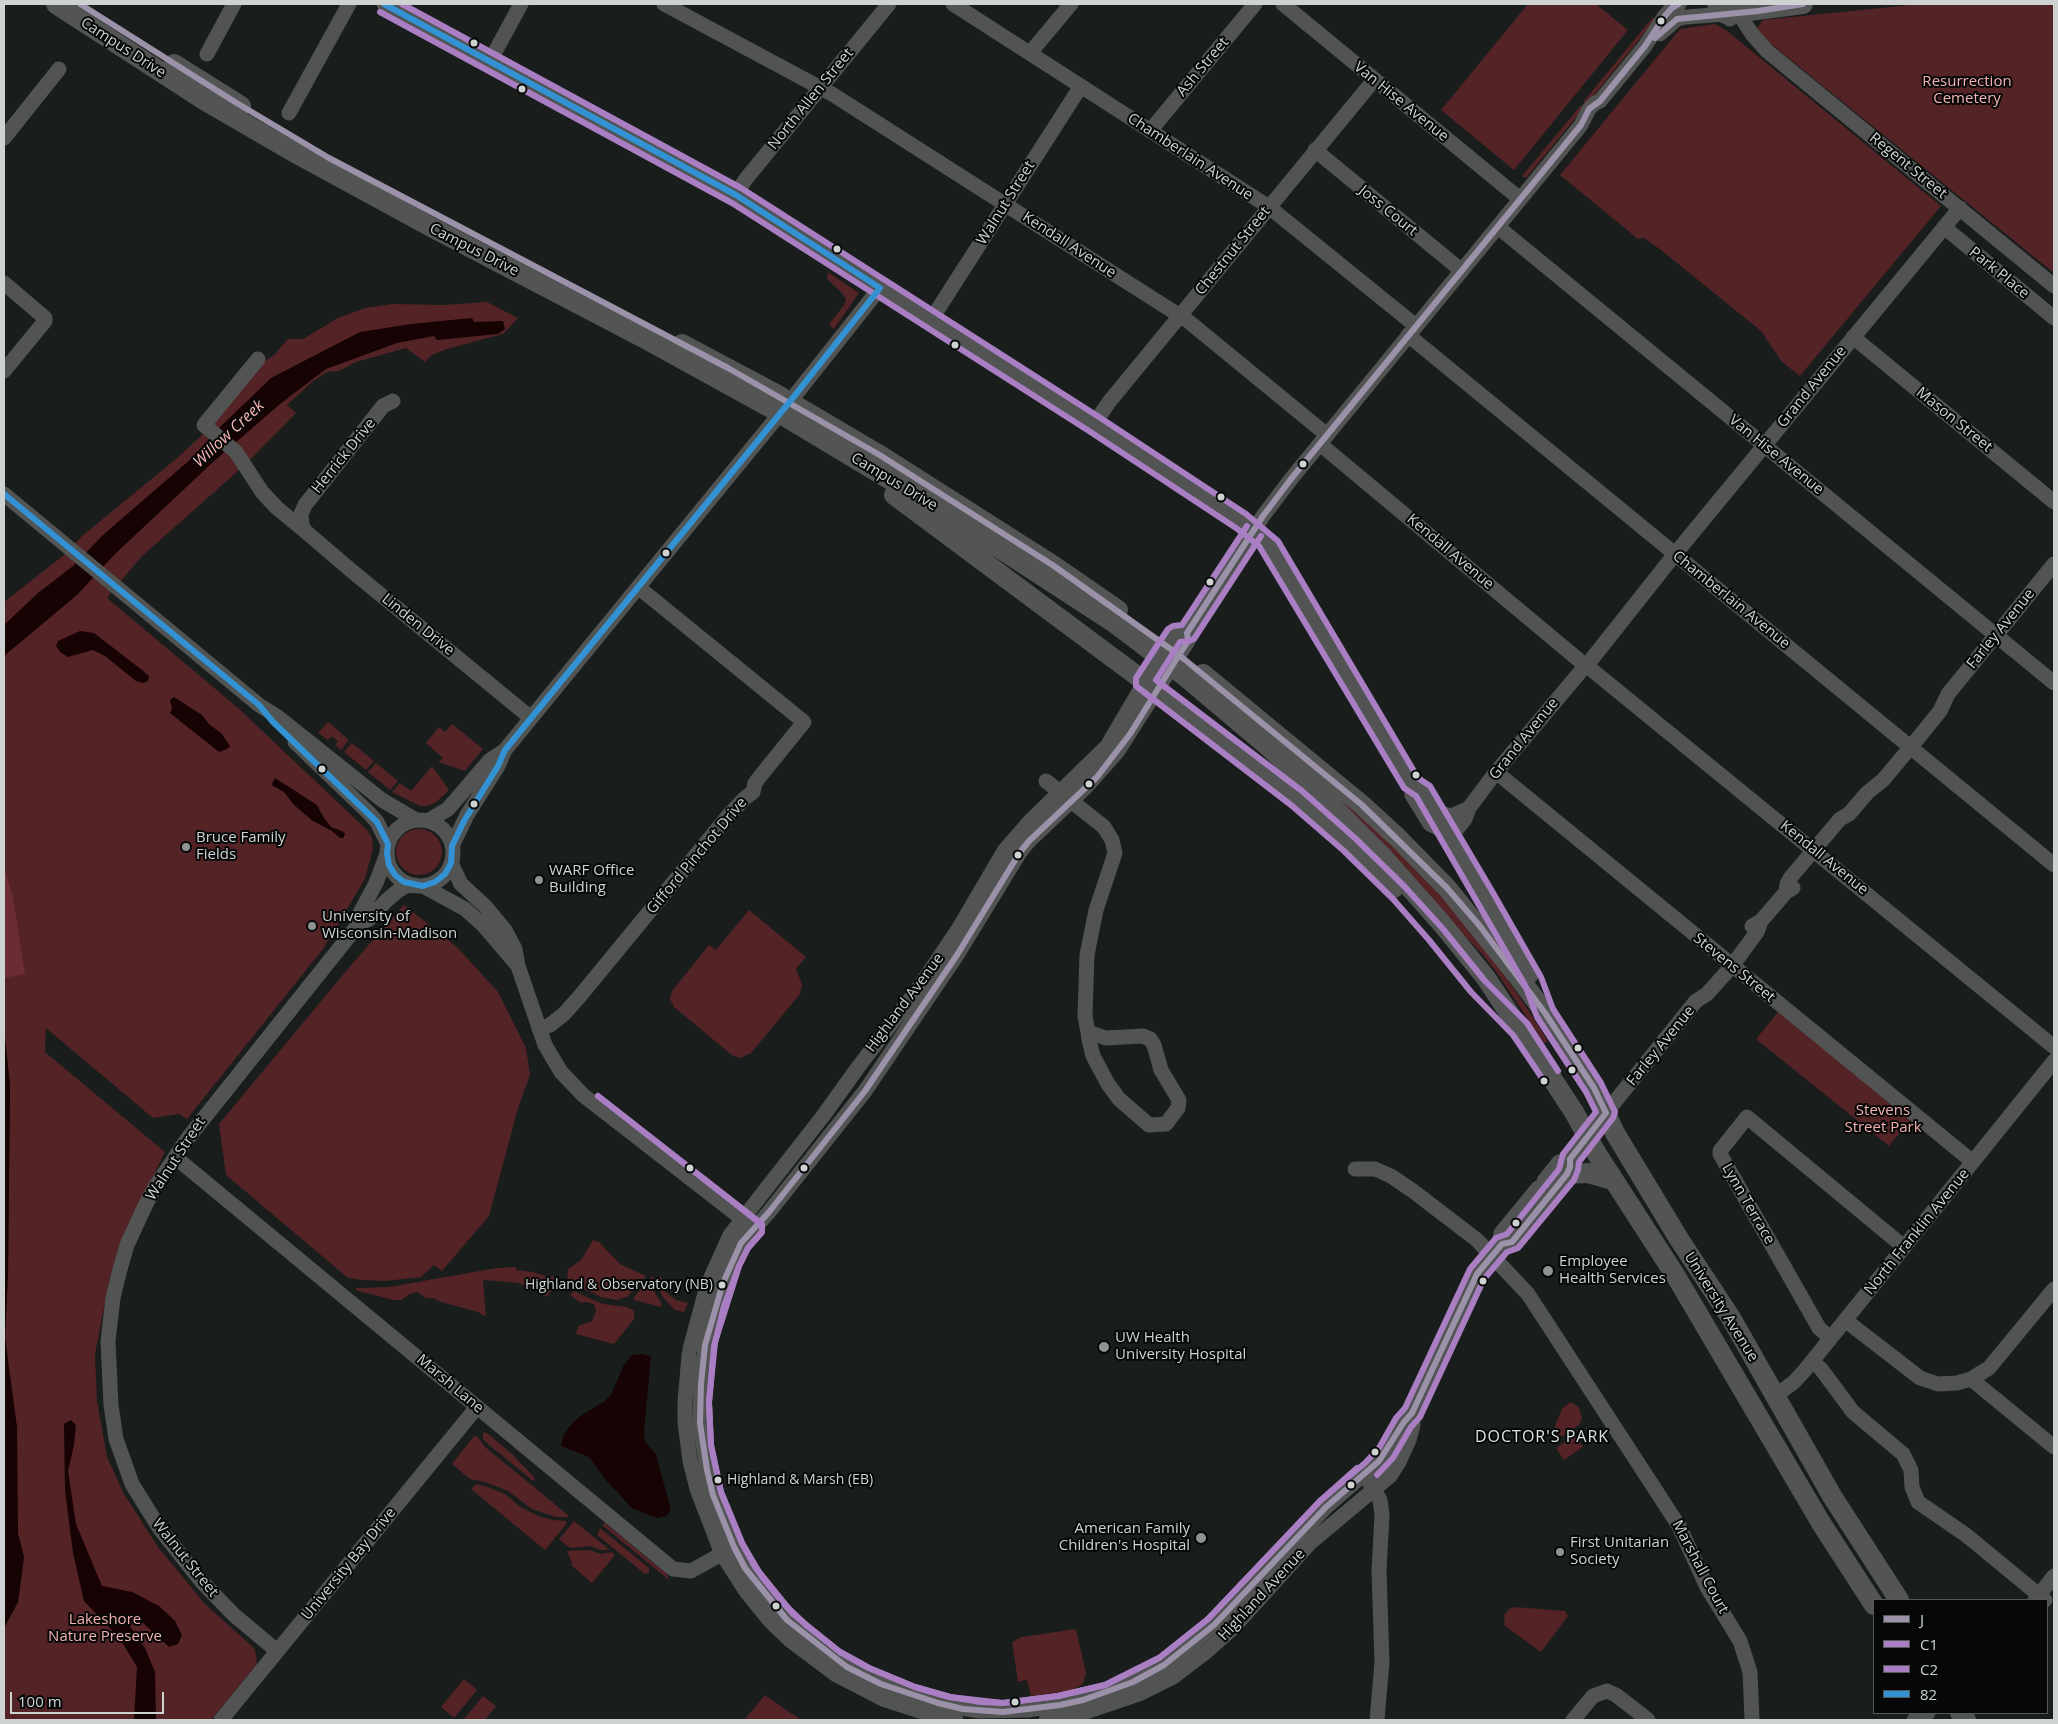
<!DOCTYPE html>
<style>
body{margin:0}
#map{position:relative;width:2058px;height:1724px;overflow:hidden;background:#191d1c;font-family:"Open Sans",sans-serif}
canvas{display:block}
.frame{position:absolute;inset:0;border:5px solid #ced3d2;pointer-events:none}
.legend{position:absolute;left:1873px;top:1599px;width:175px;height:115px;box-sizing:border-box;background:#050807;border:1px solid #555958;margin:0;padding:6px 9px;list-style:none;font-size:15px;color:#ced3d2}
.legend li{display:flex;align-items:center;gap:10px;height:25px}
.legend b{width:25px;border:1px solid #555958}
.scale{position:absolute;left:10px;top:1692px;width:154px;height:22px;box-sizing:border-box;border:2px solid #ced3d2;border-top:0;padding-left:6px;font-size:15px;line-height:18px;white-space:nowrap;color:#ced3d2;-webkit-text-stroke:4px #050807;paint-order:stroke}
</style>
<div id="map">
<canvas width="2058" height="1724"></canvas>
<div class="frame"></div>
<ul class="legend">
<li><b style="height:6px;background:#9b92aa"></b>J</li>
<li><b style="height:6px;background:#aa7ec3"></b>C1</li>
<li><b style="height:6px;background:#aa7ec3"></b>C2</li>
<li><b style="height:6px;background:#3392d4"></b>82</li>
</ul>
<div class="scale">100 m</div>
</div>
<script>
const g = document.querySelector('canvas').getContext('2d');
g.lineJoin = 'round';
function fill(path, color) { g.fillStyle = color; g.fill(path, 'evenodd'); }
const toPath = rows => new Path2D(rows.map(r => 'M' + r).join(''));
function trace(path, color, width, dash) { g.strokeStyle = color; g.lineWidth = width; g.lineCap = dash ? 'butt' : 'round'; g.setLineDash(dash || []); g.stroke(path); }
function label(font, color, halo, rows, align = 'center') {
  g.font = font + ' "Open Sans",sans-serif'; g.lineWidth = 4; g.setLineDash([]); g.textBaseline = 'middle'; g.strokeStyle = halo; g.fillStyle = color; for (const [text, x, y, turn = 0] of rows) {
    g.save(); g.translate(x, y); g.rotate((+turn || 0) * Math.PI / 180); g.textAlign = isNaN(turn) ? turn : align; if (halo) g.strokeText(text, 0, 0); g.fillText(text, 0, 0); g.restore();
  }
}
const green = toPath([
 [1528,4,1596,4,1628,30,1514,170,1441,110],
 [1920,4,2054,4,2054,273,1755,31,1763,20],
 [1653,17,1655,20,1600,88,1587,104,1583,102],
 [1715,24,1726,30,1941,206,1800,376,1782,362,1761,331,1661,250,1644,238,1638,239,1560,175,1680,29],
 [1581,105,1583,109,1526,178,1522,176],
 [828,272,859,293,834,329,830,326,830,323,844,305,846,300,843,294,827,279],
 [487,302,518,318,503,334,447,349,432,355,425,362,406,348,356,362,339,371,327,372,312,382,287,405,296,413,247,463,141,557,107,598,237,707,366,829,372,838,373,848,365,879,323,949,187,1119,179,1114,153,1118,46,1028,45,1052,165,1152,135,1213,110,1277,95,1354,97,1401,107,1457,124,1494,158,1547,205,1604,255,1649,257,1664,211,1720,4,1720,4,1628,18,1602,24,1557,18,1534,7,1350,5,1338,8,1274,10,1085,4,1029,4,602,64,555,82,536,176,459,203,434,261,364,274,355,288,339,303,339,338,318,365,308,392,304,443,305],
 [328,722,349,740,341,750,335,745,338,741,331,736,328,740,318,733],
 [452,724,483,749,465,771,439,762,443,758,426,743,439,727,445,732],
 [352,743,374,761,366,770,344,752],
 [1287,752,1385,836,1466,920,1523,1002,1548,1041,1544,1043,1497,973,1483,955],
 [376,763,398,781,390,790,368,772],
 [432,766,449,790,435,803,427,806,420,806,392,792,400,783,411,791],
 '396 852a23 23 0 1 1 46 0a23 23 0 1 1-46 0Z',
 [404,905,458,948,498,992,526,1048,530,1075,518,1108,489,1216,442,1271,434,1265,421,1277,385,1281,362,1280,348,1278,226,1175,219,1124,352,964],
 [749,910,806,957,796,969,802,984,800,994,751,1053,740,1058,733,1056,674,1007,670,999,672,991,709,945,716,950],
 [1778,1012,1911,1119,1889,1146,1756,1039],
 [593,1240,599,1242,620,1264,646,1276,627,1297,617,1300,601,1297,578,1286,567,1278,568,1269,581,1260],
 [516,1267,516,1270,533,1272,550,1278,553,1276,561,1282,558,1287,555,1285,547,1297,536,1290,518,1283,483,1280,486,1317,478,1312,441,1302,433,1298,426,1298,417,1292,410,1294,401,1300,394,1300,358,1291,355,1288,389,1287,497,1268],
 [652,1276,654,1279,655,1293,662,1304,661,1307,634,1300,634,1297],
 [659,1277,661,1277,664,1282,661,1287,668,1294,676,1300,688,1303,684,1312,675,1310,662,1296,659,1287],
 [574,1291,593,1300,603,1304,627,1307,634,1311,634,1319,614,1344,576,1334,578,1326,592,1321,596,1311,594,1304,586,1302,581,1303,570,1295],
 [1570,1402,1579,1407,1582,1419,1579,1425,1563,1436,1558,1435,1555,1426,1562,1409],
 [483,1432,487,1433,512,1454,535,1478,533,1481,488,1444,483,1439],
 [1575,1435,1583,1447,1564,1460,1556,1448],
 [474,1436,478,1437,485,1447,568,1515,568,1517,556,1517,532,1509,508,1491,485,1482,470,1479,452,1464],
 [476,1484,485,1486,505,1494,519,1506,538,1516,553,1520,566,1521,567,1523,545,1550,471,1489],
 [574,1521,610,1550,601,1550,590,1546,572,1548,567,1546,559,1539],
 [605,1523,667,1574,669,1580,602,1525],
 [600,1528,649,1568,649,1573,645,1574,597,1535],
 [590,1550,601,1554,612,1552,615,1555,592,1583,571,1565,572,1563,567,1551],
 [1515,1607,1565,1611,1568,1616,1541,1652,1505,1626,1504,1615,1509,1609],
 [1076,1629,1086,1673,1083,1684,1070,1691,1031,1696,1027,1680,1018,1682,1012,1642,1022,1637],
 [464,1679,477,1690,454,1718,441,1707],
 [765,1695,789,1712,802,1720,744,1720],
 [483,1696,496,1706,485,1720,463,1720]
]);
const forest = toPath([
 [4,867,13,897,25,974,4,978]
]);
const water = toPath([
 [472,318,474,322,503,321,505,329,498,334,437,340,434,336,397,343,326,369,280,404,212,463,115,554,77,595,4,656,4,625,38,593,73,566,103,535,192,458,217,430,271,378,360,332,411,324],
 [80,631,94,633,142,670,149,676,148,681,143,683,136,681,105,656,93,650,68,657,60,652,56,646,58,641],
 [174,697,202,715,209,724,222,734,230,746,227,749,219,752,170,713,172,708,170,700],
 [275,778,317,805,324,818,331,827,344,832,345,835,343,838,340,838,332,831,313,821,294,805,284,792,273,786,272,784],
 [4,1030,10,1085,8,1274,5,1338,17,1427,18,1534,24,1557,18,1602,4,1628],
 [642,1354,651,1356,644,1431,645,1441,656,1455,671,1510,666,1516,657,1518,632,1508,605,1479,589,1457,561,1446,563,1436,570,1426,579,1417,605,1401,612,1393,624,1365,632,1355],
 [71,1420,76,1425,74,1445,68,1471,76,1524,102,1586,132,1592,159,1606,175,1621,182,1635,178,1644,169,1647,143,1623,128,1616,129,1625,145,1648,155,1672,156,1720,134,1720,137,1667,120,1639,84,1601,73,1553,65,1490,64,1424]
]);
const minor = toPath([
 [384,4,736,195,1094,424,1241,521,1266,540,1412,784],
 [664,4,832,94,1188,321,1327,435],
 [953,4,1269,207,1416,326],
 [1283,4,1520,199],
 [1733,5,1752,34,1767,51,2054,286],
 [1660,34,1677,19,1686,17,1726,14,1730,19],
 [1030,53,1071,4],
 [207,54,234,4],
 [490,61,521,4],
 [289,113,349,4],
 [1150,131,1255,4],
 [4,138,59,69],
 [1315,150,1462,271],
 [736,195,745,180,889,4],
 [1498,227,2054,683],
 [1944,227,2054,318],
 [4,283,45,318,45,321,4,371],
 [931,320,1081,86],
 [1408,335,2054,865],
 [1853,337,2054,502],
 [258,359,204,425,236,452,262,492,277,508,305,531],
 [393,401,383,406,305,505,301,514,302,525,305,531,353,572,531,718],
 [1094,424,1109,402,1374,80],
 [1320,444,1580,661],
 [4,494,259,705,278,717,382,800,416,820],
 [1591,660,1675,554,1960,208],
 [1592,670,2054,1047],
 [295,742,369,813,377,822,388,844],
 [1496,772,1973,1162],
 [1046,781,1104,827,1112,840,1115,853,1096,910,1087,955,1085,1016,1088,1032,1089,1040,1093,1056,1108,1084,1119,1099,1149,1125,1166,1124,1178,1108,1179,1100,1161,1070,1154,1045,1150,1039,1143,1036,1106,1038,1088,1032],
 [1412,784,1412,795,1430,824,1446,832,1457,829,1465,819,1469,808,1496,772,1581,671],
 [1412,784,1422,790,1446,832],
 [1432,808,1440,813,1451,816,1469,808],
 '387 853a33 33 0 1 1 66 0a33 33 0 1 1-66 0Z',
 [428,821,448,809,490,760,504,751],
 [452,846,467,815,498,766,505,750,796,394,880,288],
 [451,863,461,884,485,906,505,930,515,949,518,966,545,1045,561,1072,583,1095,749,1224],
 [423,886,465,909,483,925,518,966],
 [1786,892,1787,884,1791,877,1840,819,1849,814,1867,793,1883,780,1919,737,1940,711,1948,694,2054,564],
 [358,925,360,913,376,883,387,854],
 [1752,926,1761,921,1786,892,1793,888],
 [539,1029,550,1025,564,1014,580,996,728,816,745,798,753,792,755,783,762,774,804,722,638,587],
 [175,1157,673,1569,691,1571,734,1547],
 [1355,1169,1375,1169,1391,1176,1413,1191,1477,1240,1528,1294,1679,1526,1707,1587,1740,1641,1750,1672,1752,1720],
 [1544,1181,1559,1162,1570,1159],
 [1554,1191,1567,1174,1570,1167,1570,1159,1576,1150,1696,1001,1707,994,1732,966,1757,932,1761,921],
 [1502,1244,1500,1239,1501,1233,1538,1188],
 [1845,1320,1920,1378,1938,1384,1957,1383,1971,1379,1989,1368,2054,1289],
 [1830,1338,1819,1328,1720,1154,1720,1151,1747,1117,1904,1247],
 [690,1349,707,1286,730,1235,823,1116,859,1066,918,989,959,928,1004,851,1031,820,1107,746,1153,668,1175,634,1187,633],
 [704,1350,723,1283,741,1243,769,1212,865,1091,957,955,1020,852,1029,841,1087,786,1118,751,1188,641,1187,633,1263,516,1291,479,1581,125,1589,109,1595,103,1600,101,1645,46,1664,17,1672,8,1679,4],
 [689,1355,685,1402,685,1422,690,1461,697,1489,722,1554,745,1590,770,1621,791,1641,835,1674,883,1699,935,1716,956,1720],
 [704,1356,701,1384,700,1423,707,1470,713,1495,739,1557,755,1582,787,1620,821,1648,847,1667,881,1684,912,1695,948,1706,980,1711,1028,1710,1060,1705,1108,1693,1133,1682,1164,1665,1185,1650,1214,1625,1326,1507,1379,1461,1404,1422,1412,1413,1452,1325,1477,1274,1502,1244,1512,1242,1548,1198],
 [1812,1361,1821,1369,1853,1412,1903,1454,1911,1470,1912,1487,1918,1502,1966,1535,2045,1600],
 [1971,1379,2054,1447],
 [1774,1397,1794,1382,1805,1370,2054,1061],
 [1369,1482,1380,1500,1382,1515,1379,1571,1382,1662,1377,1720],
 [2035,1600,2054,1576],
 [277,1651,234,1615,202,1582,160,1529,132,1484,116,1439,111,1405,108,1341,113,1298,119,1273,127,1245,145,1206,155,1187,188,1138,358,925,369,919,387,900,399,890,406,886,415,885],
 [221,1720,477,1407],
 [1046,1720,1086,1712,1139,1694,1173,1677,1206,1652,1232,1629,1310,1543,1390,1476,1399,1462,1409,1440,1413,1425,1412,1413],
 [1573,1720,1593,1696,1607,1691,1616,1695,1648,1720],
 [1914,1720,1928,1713]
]);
const major = toPath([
 [56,4,204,100,297,154,433,228,649,341,769,407,947,514,1113,622,1187,678,1264,743,1324,798,1381,855,1443,925,1486,978,1574,1112,1597,1154,1677,1278,1821,1523,1874,1605],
 [1717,4,1726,14,1803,4],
 [174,64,241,106],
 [682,344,778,395,878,454,1054,566,1118,610],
 [894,495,1203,725,1297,798,1350,845,1394,888],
 [1203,674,1362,805,1397,837,1447,888,1520,979,1545,1013,1594,1088,1615,1133,1679,1239,1731,1318,1832,1496,1899,1600],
 [1446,832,1529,974],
 [1567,1174,1588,1173,1613,1180],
 [1960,1713,1966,1720]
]);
const bus1 = toPath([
 [80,4,235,102,329,158,728,368,878,454,1054,566,1179,655],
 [1655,38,1677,19,1758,11,1803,4],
 [1179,655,1362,805,1447,888,1479,925,1545,1013,1594,1088,1606,1113,1570,1159,1570,1167,1567,1174,1512,1242,1502,1244,1477,1274,1412,1413,1404,1422,1379,1461,1326,1507,1214,1625,1164,1665,1133,1682,1083,1700,1060,1705,1003,1712,963,1709,938,1703,881,1684,847,1667,787,1620,745,1568,734,1547,713,1495,707,1470,700,1423,701,1384,705,1345,723,1283,741,1243,769,1212,865,1091,957,955,1020,852,1029,841,1097,777,1130,734,1179,655],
 [1179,655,1188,641,1187,633,1263,516,1291,479,1581,125,1589,109,1600,101,1645,46,1664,17,1672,8,1679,4]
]);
const bus2 = toPath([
 [380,12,732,203,1089,431,1236,528,1259,546,1404,788,1416,796,1525,985,1537,1017,1586,1092,1596,1112,1563,1154,1559,1169,1507,1234,1496,1238,1470,1269,1405,1408,1396,1418,1379,1448,1365,1463,1320,1501,1208,1619,1159,1658,1105,1685,1058,1696,1003,1703,950,1697,915,1687,869,1668,840,1652,793,1614,755,1567,742,1543,721,1492,711,1445,709,1402,714,1347,724,1306,739,1266,748,1248,762,1232,762,1225,598,1096],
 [1247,526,1182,625,1173,626,1168,629,1136,678,1136,686,1291,805,1344,851,1393,899,1429,940,1471,992,1513,1035,1544,1081]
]);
const bus3 = toPath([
 [402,4,741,188,1099,417,1246,514,1278,541,1418,778,1430,786,1492,891,1541,977,1553,1009,1601,1083,1615,1112,1613,1118,1579,1162,1578,1170,1574,1180,1518,1248,1507,1252,1484,1279,1420,1417,1411,1427,1393,1458,1377,1475],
 [1261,536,1194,639,1189,641,1180,642,1156,680,1302,791,1356,839,1405,887,1443,929,1485,981,1527,1023,1558,1071],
 [598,1096,762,1224,762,1232,748,1248,739,1266,715,1342,709,1402,711,1445,721,1492,742,1543,762,1577,782,1602,807,1626,840,1652,869,1668,915,1687,950,1697,981,1702,1003,1703,1058,1696,1105,1685,1159,1658,1208,1619,1320,1501,1357,1468]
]);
const bus4 = toPath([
 [4,494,259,705,273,722,377,822,388,844,387,854,389,865,395,875,404,882,423,886,435,882,445,874,451,863,452,846,464,821,498,766,505,750,796,394,880,288,736,195,384,4]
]);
const markers = [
 [1661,21,4.5,"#ced3d2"],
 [474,43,4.5,"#ced3d2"],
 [522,89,4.5,"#ced3d2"],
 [837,249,4.5,"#ced3d2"],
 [955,345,4.5,"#ced3d2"],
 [1303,464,4.5,"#ced3d2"],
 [1221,497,4.5,"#ced3d2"],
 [666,553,4.5,"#ced3d2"],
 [1210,582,4.5,"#ced3d2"],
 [322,769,4.5,"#ced3d2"],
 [1416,775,4.5,"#ced3d2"],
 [1089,784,4.5,"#ced3d2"],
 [474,804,4.5,"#ced3d2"],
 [186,847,5,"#8f9392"],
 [1018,855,4.5,"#ced3d2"],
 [539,880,5,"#8f9392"],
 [312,926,5,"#8f9392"],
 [1578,1048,4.5,"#ced3d2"],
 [1572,1070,4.5,"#ced3d2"],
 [1544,1081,4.5,"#ced3d2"],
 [690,1168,4.5,"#ced3d2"],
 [804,1168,4.5,"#ced3d2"],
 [1516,1223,4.5,"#ced3d2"],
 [1548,1271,6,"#8f9392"],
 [1483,1281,4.5,"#ced3d2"],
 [722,1285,4.5,"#ced3d2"],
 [1104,1347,6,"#8f9392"],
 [1375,1452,4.5,"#ced3d2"],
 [718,1480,4.5,"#ced3d2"],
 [1351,1485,4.5,"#ced3d2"],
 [1201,1538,6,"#8f9392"],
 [1560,1552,5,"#8f9392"],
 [776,1606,4.5,"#ced3d2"],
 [1015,1702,4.5,"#ced3d2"]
];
const busNames = [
 ["Highland & Observatory (NB)",713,1285],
 ["Highland & Marsh (EB)",727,1480,"left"]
];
const streetNames = [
 ["Campus Drive",123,48,33],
 ["Ash Street",1203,67,-50],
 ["North Allen Street",811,99,-51],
 ["Van Hise Avenue",1401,102,39],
 ["Chamberlain Avenue",1190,157,33],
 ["Regent Street",1908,166,39],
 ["Walnut Street",1006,203,-58],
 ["Joss Court",1388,211,39],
 ["Kendall Avenue",1069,245,33],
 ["Campus Drive",474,250,27],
 ["Chestnut Street",1233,251,-51],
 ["Park Place",1999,273,39],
 ["Grand Avenue",1812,387,-51],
 ["Mason Street",1954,420,39],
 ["Van Hise Avenue",1776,455,39],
 ["Herrick Drive",344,456,-51],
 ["Campus Drive",894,482,31],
 ["Kendall Avenue",1450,552,40],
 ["Chamberlain Avenue",1731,600,39],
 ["Linden Drive",418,625,39],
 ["Farley Avenue",2001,629,-51],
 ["Grand Avenue",1524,739,-51],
 ["Gifford Pinchot Drive",697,856,-50],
 ["Kendall Avenue",1824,858,39],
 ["Stevens Street",1734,968,39],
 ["Highland Avenue",905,1003,-53],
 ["Farley Avenue",1661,1046,-51],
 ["Walnut Street",176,1159,-57],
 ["Lynn Terrace",1748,1204,60],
 ["North Franklin Avenue",1917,1232,-51],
 ["University Avenue",1721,1307,58],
 ["Marsh Lane",450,1384,40],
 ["Walnut Street",185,1558,51],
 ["University Bay Drive",349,1564,-51],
 ["Marshall Court",1700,1567,62],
 ["Highland Avenue",1262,1595,-47]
];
const parkNames = [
 ["Resurrection",1967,82],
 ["Cemetery",1967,99],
 ["Stevens",1883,1111],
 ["Street Park",1883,1128],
 ["Lakeshore",105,1620],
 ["Nature Preserve",105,1637]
];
const poiNames = [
 ["Bruce Family",196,838],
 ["Fields",196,855],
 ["WARF Office",549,871],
 ["Building",549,888],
 ["University of",322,917],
 ["Wisconsin-Madison",322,934],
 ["Employee",1559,1262],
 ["Health Services",1559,1279],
 ["UW Health",1115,1338],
 ["University Hospital",1115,1355],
 ["American Family",1190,1529,"right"],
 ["Children's Hospital",1190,1546,"right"],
 ["First Unitarian",1570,1543],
 ["Society",1570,1560]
];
const waterNames = [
 ["Willow Creek",229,434,-43]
];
const neighbourhoodNames = [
 ["DOCTOR'S PARK",1542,1437]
];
fill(green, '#532326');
fill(forest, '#6c2d32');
fill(water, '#170303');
trace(minor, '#515453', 15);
trace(major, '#535554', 20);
trace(bus1, '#9b92aa', 6);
trace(bus2, '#aa7ec3', 6);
trace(bus3, '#aa7ec3', 6);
trace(bus4, '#3392d4', 6);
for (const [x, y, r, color] of markers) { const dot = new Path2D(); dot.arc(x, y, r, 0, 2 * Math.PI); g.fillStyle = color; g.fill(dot); trace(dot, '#050807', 2); }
label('14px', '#ced3d2', '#050807', busNames, 'right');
label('15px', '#ced3d2', '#050807', streetNames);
label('15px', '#f3b0b0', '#050807', parkNames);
label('15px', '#ced3d2', '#050807', poiNames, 'left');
label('italic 16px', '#f8b4b5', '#050807', waterNames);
g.letterSpacing = '1px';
label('16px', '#d9e5e1', '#050807', neighbourhoodNames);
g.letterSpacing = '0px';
</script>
